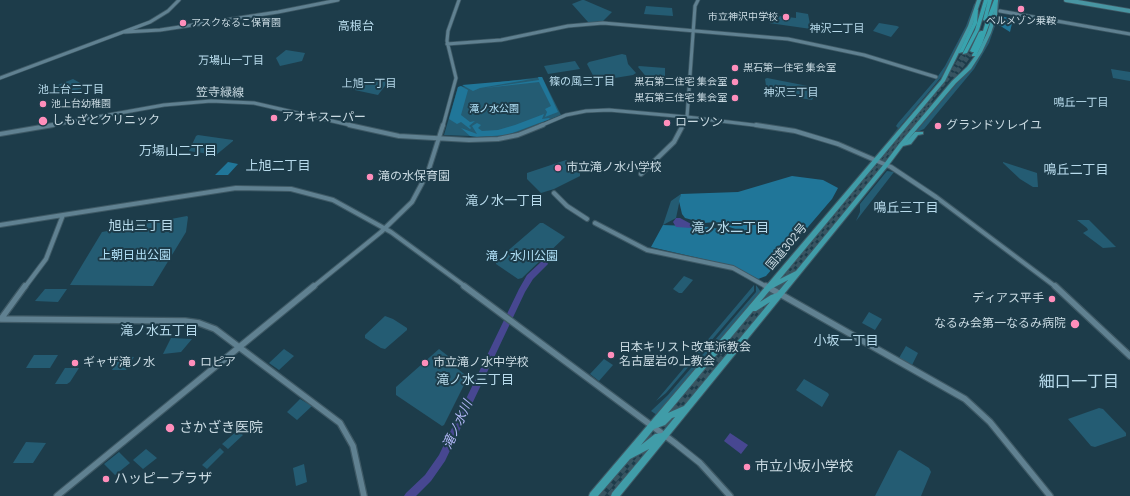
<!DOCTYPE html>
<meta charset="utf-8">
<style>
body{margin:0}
canvas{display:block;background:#1d3c4a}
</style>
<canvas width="1130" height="496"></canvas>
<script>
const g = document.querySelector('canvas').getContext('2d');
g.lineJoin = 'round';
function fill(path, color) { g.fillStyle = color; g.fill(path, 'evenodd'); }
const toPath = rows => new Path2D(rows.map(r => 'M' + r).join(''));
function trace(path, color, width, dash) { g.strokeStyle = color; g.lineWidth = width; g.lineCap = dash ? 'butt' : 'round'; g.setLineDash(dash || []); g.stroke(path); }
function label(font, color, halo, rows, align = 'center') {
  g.font = font + ' Arial,"Noto Sans JP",sans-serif'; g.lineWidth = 4; g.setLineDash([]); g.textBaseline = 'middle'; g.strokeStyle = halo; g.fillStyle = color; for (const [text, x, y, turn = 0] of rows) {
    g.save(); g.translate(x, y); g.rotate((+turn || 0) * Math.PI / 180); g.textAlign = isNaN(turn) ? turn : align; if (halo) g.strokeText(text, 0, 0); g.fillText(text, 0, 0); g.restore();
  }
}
const green = toPath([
 [582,0,584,0,612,12,602,22,588,22,572,4],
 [998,0,1000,0,995,26,989,43,974,69,924,129,917,132,908,141,980,56,992,31,997,15],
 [976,3,965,32,942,76,887,142,898,128,896,126,898,123,936,79,945,66,966,26,974,4],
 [646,6,672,8,673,16,644,14],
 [796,12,808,14,811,29,769,23,770,15,796,18],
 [879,23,897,26,899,27,891,37,873,31],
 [286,50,305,53,302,61,280,66,276,58],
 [622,54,626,55,628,64,636,73,633,75,596,81,587,64,589,62],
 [575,61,580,69,548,74,544,66],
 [639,66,665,68,665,81,649,80,638,67],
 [1111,69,1130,72,1130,81,1113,78],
 [542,77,561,115,518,132,497,137,444,135,458,87],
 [73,79,82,84,81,89,50,94,53,87],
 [765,79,767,78,818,88,812,100,767,92],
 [355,81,387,81,388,82,378,95,350,89],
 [198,135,233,140,233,141,216,155,189,151,196,136],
 [566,160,580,173,580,176,554,189,541,193,527,179,527,173],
 [1003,162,1037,173,1038,187,1033,187,1020,179,1003,163],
 [887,171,894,172,856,221,860,212,860,204],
 [681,194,676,218,663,225,671,201],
 [187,216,188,217,186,232,153,286,70,285,102,232],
 [1077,220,1089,220,1116,247,1103,248,1083,233,1088,230,1087,228],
 [540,223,543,223,565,237,522,278,518,279,496,264,496,261],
 [684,276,693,280,682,293,679,293,673,289],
 [754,285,754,291,666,393,656,401],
 [756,285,761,292,657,415,651,411,668,395,756,292],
 [45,289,67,289,58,302,35,301],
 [869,312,882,319,875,330,862,323],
 [385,316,393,319,407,328,407,330,385,349,381,348,365,338,365,335],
 [171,338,192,339,181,352,163,354],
 [906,346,918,353,912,365,899,358],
 [284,349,294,356,279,370,269,363],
 [439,349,457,363,454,366,468,377,444,425,442,426,396,395,396,387],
 [34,355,58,355,50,368,26,368],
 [120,356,134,357,126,370,112,370],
 [604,359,613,365,599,381,590,374],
 [65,368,79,368,70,382,67,384,55,384],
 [804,379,828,393,829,395,822,407,796,390],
 [300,399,312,406,297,420,287,412],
 [1099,408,1103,409,1126,433,1126,436,1095,447,1091,446,1068,419],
 [238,430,243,435,228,449,222,444],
 [26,442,46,443,33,463,13,463],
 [220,448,224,452,207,469,202,465],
 [146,449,157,458,143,469,133,460],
 [900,450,929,468,931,472,921,496,875,496,898,451],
 [119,452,130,463,115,475,104,464],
 [304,464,307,482,296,486,293,468]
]);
const forest = toPath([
 [1001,16,1013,19,1010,32,999,25],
 [538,77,542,77,558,112,545,117,547,112,545,109,551,106,539,82,485,88,539,80],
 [532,79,480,88,473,91,462,85],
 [461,86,468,90,461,115,470,122,475,121,469,126,471,128,470,129,461,122,457,124,449,119,458,87],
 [544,114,542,119,549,118,550,119,507,135,477,137,470,136,461,128,477,134,472,126,477,123,481,125,478,128,482,131,498,130,515,125],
 [228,162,238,164,228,175,215,175],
 [792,176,823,180,838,188,832,199,766,276,758,279,729,265,651,247,663,225,710,227,727,231,741,231,715,222,704,223,685,218,682,214,679,201,681,194,738,192]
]);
const water = toPath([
 [676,218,680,218,695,226,691,228,676,227,673,222],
 [730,433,748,445,741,454,724,441]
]);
const river = toPath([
 [544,261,547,262,548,264,533,279,525,292,445,461,431,481,416,496,404,496,406,493,425,475,439,455,519,289,527,275,541,262,544,261]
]);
const motorwayTunnelFar2 = toPath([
 [953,77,970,54],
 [908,126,951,74,965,53],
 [913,126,932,103]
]);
const motorwayTunnelFar1 = toPath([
 [774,287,909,125],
 [781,287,914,125]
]);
const motorwayTunnel = toPath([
 [665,418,774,286],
 [659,436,782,286],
 [600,496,659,425],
 [610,496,652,444]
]);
const tertiaryFar2 = toPath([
 [698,0,695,6,687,117,762,126],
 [1000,11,1130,34],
 [125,32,160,30,278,12,338,0],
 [447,44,501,40,568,26,603,23,788,39,864,55,936,77],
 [0,78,150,22,168,11,179,0],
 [47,126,164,105,211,101,254,103,354,126],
 [443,126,456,78,447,41,448,31,459,0],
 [540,126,566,115,586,111,609,110,687,117,682,126]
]);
const tertiaryFar1 = toPath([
 [349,125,399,136,469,140,498,139,518,135,543,125],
 [756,125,795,131,838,144,891,167,936,197,1056,287],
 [0,134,53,125],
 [641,174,674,142,683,125],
 [554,193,567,206,587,219],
 [595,223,647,250,733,268,767,287],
 [0,225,63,215],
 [25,287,46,259,63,215,236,188,291,189,333,200,391,232,466,287],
 [313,287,381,232,412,202,428,172,443,125]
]);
const tertiary = toPath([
 [25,286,1,319,185,321,199,323,215,329,340,423,353,446,364,496],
 [464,286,675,443,700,463,730,496],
 [766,286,965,399,990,422,1050,496],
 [1055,286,1130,356],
 [57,496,314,286]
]);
const primary = toPath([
 [1066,0,1130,11]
]);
const trunk = toPath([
 [977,0,981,0,972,26,945,81,780,279,796,271,884,164,899,144,952,81,967,67,978,52,987,33,993,15,994,0,998,0,997,15,991,33,982,52,971,69,956,83,906,142,915,132,923,132,923,134,918,135,911,144,903,146,888,166,620,496,611,496,612,493,649,449,630,459,598,496,589,496,590,493,941,80,968,26,977,0],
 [788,280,777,293,771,295,760,302,771,289,788,280],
 [770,302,684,406,668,413,753,311,756,311,770,302],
 [675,417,662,433,655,434,641,445,654,429,665,425,672,418,675,417]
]);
const motorway = toPath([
 [984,0,988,0,979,30,967,53,963,54,963,53,975,30,984,0],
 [988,0,992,0,987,18,994,0,998,0,982,44,976,56,972,56,972,55,974,52,972,52,970,51,979,32,981,31,983,31,986,21,983,20,988,0],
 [975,9,978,10,977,23,963,52,959,53,959,52,973,23,975,9]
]);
const markers = [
 [1021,9,4,"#ff8ebb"],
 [786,17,4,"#ff8ebb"],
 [183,23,4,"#ff8ebb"],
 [735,68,4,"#ff8ebb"],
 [735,82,4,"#ff8ebb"],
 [735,98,4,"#ff8ebb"],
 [43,104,4,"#ff8ebb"],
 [274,118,4,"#ff8ebb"],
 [43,121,5,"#ff8ebb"],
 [667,123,4,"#ff8ebb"],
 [938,126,4,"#ff8ebb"],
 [558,168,4,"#ff8ebb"],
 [370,177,4,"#ff8ebb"],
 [1052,299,4,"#ff8ebb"],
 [1075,324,5,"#ff8ebb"],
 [611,355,4,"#ff8ebb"],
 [75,363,4,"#ff8ebb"],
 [192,363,4,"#ff8ebb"],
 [425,363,4,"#ff8ebb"],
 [170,428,5,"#ff8ebb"],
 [747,467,4,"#ff8ebb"],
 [106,479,4,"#ff8ebb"]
];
const farPoinames = [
 ["市立神沢中学校",778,17],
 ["ベルメゾン乗鞍",1021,21,"center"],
 ["アスクなるこ保育園",191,23,"left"],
 ["黒石第一住宅 集会室",743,68,"left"],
 ["黒石第二住宅 集会室",727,82],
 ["黒石第三住宅 集会室",727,98],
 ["池上台幼稚園",51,104,"left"]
];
const farParknames = [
 ["滝ノ水公園",494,109]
];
const farNeighbourhoodnames = [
 ["神沢二丁目",837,29],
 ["万場山一丁目",231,61],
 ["篠の風三丁目",582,82],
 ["上旭一丁目",369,84],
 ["池上台二丁目",71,90],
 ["神沢三丁目",791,93],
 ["鳴丘一丁目",1081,103]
];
const farQuarternames = [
 ["高根台",356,27]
];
const streetNames = [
 ["笠寺緑線",220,93,1],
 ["国道302号",787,247,-50]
];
const poiNames = [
 ["アオキスーパー",282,118],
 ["しもざとクリニック",52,121],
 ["ローソン",675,123],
 ["グランドソレイユ",946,126],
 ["市立滝ノ水小学校",566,168],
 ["滝の水保育園",378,177],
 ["ディアス平手",1044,299,"right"],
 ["なるみ会第一なるみ病院",1066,324,"right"],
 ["日本キリスト改革派教会",619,348],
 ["名古屋岩の上教会",619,362],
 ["ギャザ滝ノ水",83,363],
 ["ロピア",200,363],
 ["市立滝ノ水中学校",433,363]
];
const parkNames = [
 ["上朝日出公園",135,256],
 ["滝ノ水川公園",522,257]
];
const neighbourhoodNames = [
 ["万場山二丁目",178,151],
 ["上旭二丁目",278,166],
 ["鳴丘二丁目",1076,170],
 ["滝ノ水一丁目",504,201],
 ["鳴丘三丁目",906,208],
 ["旭出三丁目",141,226],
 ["滝ノ水二丁目",730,228],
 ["滝ノ水五丁目",159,331],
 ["小坂一丁目",846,341],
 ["滝ノ水三丁目",475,380]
];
const waterNames = [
 ["滝ノ水川",458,425,-65]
];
const nearPoinames = [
 ["さかざき医院",179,428],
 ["市立小坂小学校",755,467],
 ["ハッピープラザ",114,479]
];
const nearNeighbourhoodnames = [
 ["細口一丁目",1079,383]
];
fill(green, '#245c73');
fill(forest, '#207699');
fill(water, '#474791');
fill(river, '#474791');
trace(motorwayTunnelFar2, '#375461', 4.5, [4.5, 2]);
trace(motorwayTunnelFar1, '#375461', 5.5, [5.5, 3]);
trace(motorwayTunnel, '#375461', 7, [7, 3.5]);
trace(tertiaryFar2, '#3e5965', 4.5);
trace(tertiaryFar1, '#3e5965', 6);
trace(tertiary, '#3e5965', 8);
trace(primary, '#3e5965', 5.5);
trace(trunk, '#3e5965', 2);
trace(motorway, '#3e5965', 2);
trace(tertiaryFar2, '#608191', 3);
trace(tertiaryFar1, '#608191', 4);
trace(tertiary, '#608191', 5.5);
trace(primary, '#4895a2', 4);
fill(trunk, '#409ca8');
fill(motorway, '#38a3ae');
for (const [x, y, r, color] of markers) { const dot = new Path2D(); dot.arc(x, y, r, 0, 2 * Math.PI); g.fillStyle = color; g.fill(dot); trace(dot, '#1d3c4a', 1.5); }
label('10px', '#c9dae2', '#1d3c4a', farPoinames, 'right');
label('10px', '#b1e1f8', '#1d3c4a', farParknames);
label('11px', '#b8dbec', '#1d3c4a', farNeighbourhoodnames);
label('12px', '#b8dbec', '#1d3c4a', farQuarternames);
label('12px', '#c9dae2', '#1d3c4a', streetNames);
label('12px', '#c9dae2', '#1d3c4a', poiNames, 'left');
label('12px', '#b1e1f8', '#1d3c4a', parkNames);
label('13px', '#b8dbec', '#1d3c4a', neighbourhoodNames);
label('italic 13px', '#b3b9f8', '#1d3c4a', waterNames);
label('14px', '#c9dae2', '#1d3c4a', nearPoinames, 'left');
label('16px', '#b8dbec', '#1d3c4a', nearNeighbourhoodnames);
</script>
